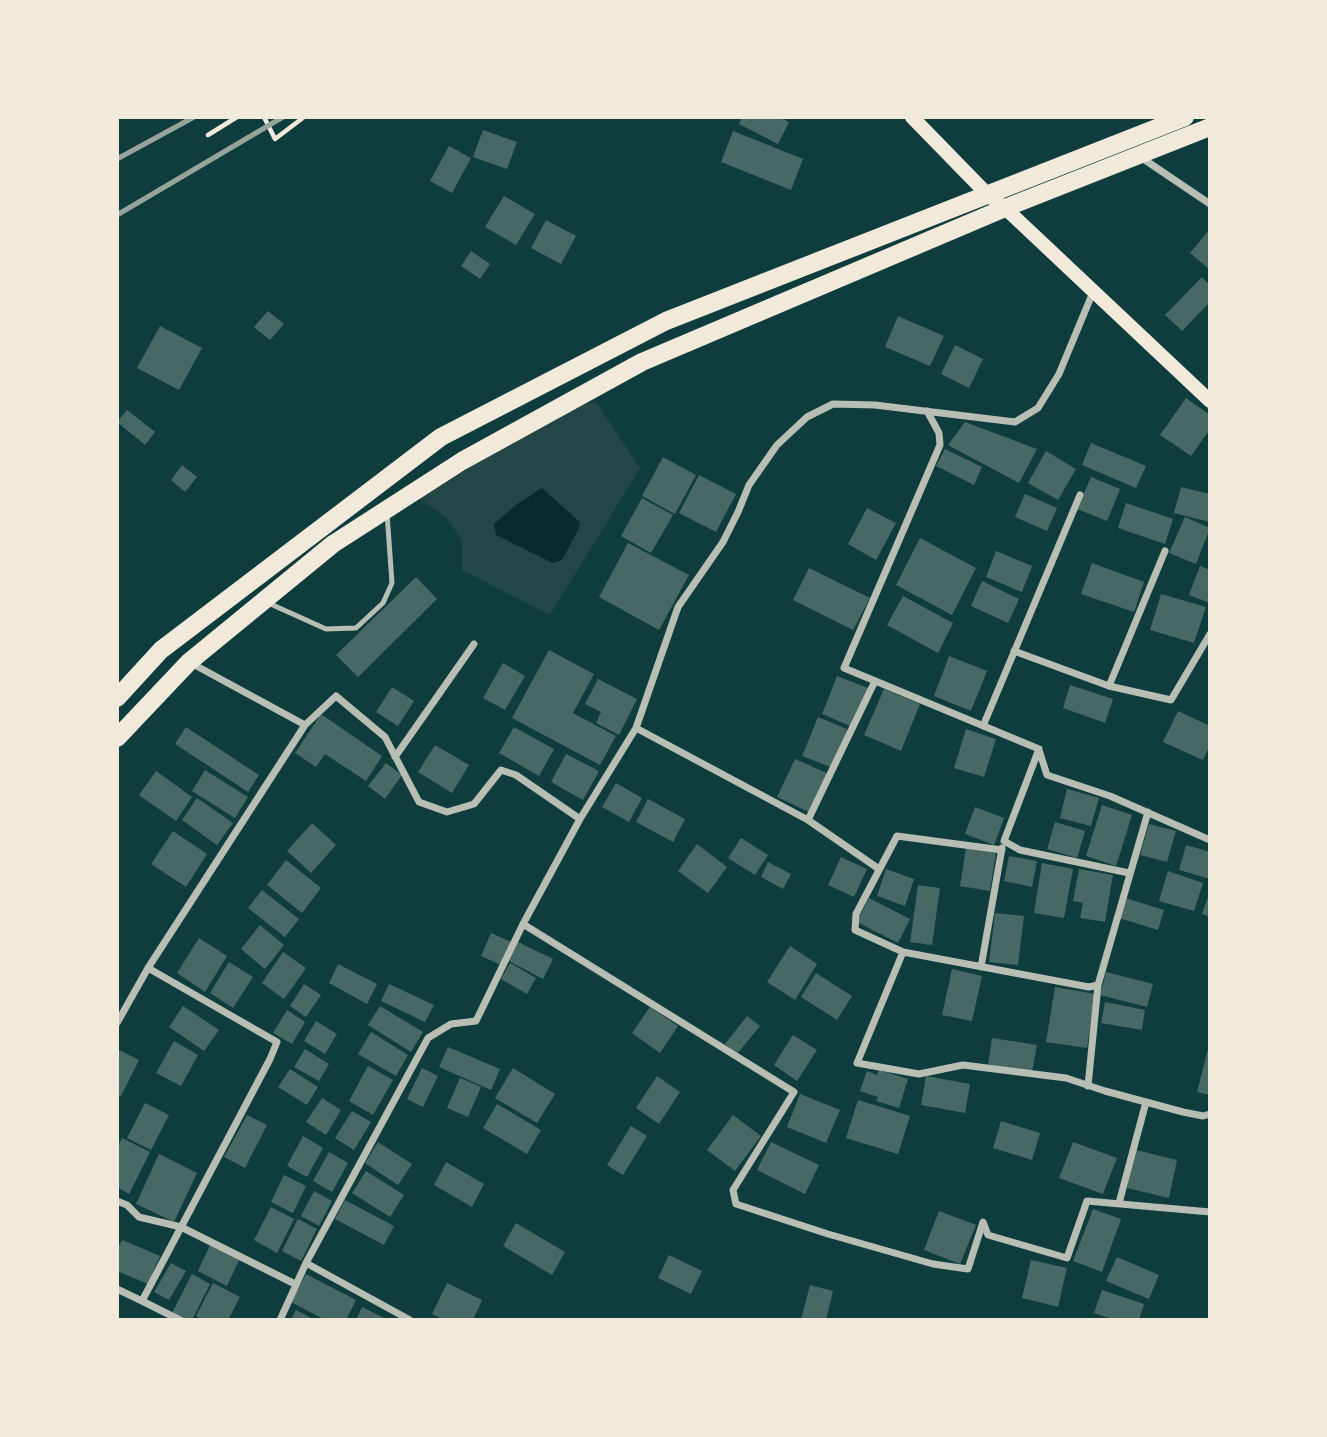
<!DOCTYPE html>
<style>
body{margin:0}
#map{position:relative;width:1327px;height:1437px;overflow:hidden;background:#0f3d3e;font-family:"PT Serif",serif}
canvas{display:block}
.frame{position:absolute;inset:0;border:119px solid #f1e9da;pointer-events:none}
</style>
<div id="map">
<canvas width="1327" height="1437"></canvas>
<div class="frame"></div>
</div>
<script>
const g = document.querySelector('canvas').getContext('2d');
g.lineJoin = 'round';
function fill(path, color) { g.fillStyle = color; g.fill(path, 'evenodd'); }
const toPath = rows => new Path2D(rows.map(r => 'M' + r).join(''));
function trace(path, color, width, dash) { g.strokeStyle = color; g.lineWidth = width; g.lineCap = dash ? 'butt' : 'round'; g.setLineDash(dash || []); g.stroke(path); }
const green = toPath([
 [596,402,640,468,550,615,462,570,462,540,447,519,414,494,564,408]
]);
const water = toPath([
 [542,488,580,522,578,530,562,560,553,563,496,535,494,524,517,504]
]);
const building = toPath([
 [742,117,780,117,789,122,778,144,739,124],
 [483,130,517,142,507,169,473,157],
 [733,131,803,159,791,190,721,162],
 [449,146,471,158,452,193,430,181],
 [504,196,535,214,516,245,485,227],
 [546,220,576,236,561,264,531,248],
 [1210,229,1210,270,1190,253],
 [471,251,490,264,480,279,461,266],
 [1202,277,1210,285,1210,302,1182,331,1165,315],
 [268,311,284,324,270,340,254,327],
 [898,316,944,336,930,366,885,347],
 [160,326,202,348,179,390,137,368],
 [955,345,983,359,969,388,941,374],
 [1186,398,1210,415,1210,429,1191,456,1160,435],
 [127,410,155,432,145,445,117,422],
 [965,422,1037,449,1019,483,948,445],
 [1091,443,1146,466,1136,488,1082,465],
 [945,449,982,467,974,485,936,466],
 [1046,451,1076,469,1058,500,1028,483],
 [663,457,696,475,675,514,642,496],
 [182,465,197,477,185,492,171,480],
 [699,475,736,494,716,532,679,513],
 [1091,477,1120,489,1107,521,1077,509],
 [1181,487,1210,494,1210,522,1174,513],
 [1025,494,1057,508,1047,531,1015,517],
 [642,498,673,515,651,553,621,536],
 [1126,503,1173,519,1165,544,1118,528],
 [867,508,896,523,876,560,848,544],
 [1185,517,1210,528,1196,564,1169,553],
 [920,538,976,568,952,615,896,585],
 [628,543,689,575,659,630,599,597],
 [996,551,1032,566,1022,592,986,577],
 [1092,563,1144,582,1134,612,1081,594],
 [1200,566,1210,570,1210,603,1189,595],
 [809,568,870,598,853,630,793,600],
 [416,577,437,599,358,677,336,655],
 [982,581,1019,599,1008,623,971,606],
 [1161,594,1206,607,1194,643,1150,630],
 [903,596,953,623,938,653,887,625],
 [549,650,594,674,573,713,616,736,600,765,512,718],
 [949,656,987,671,971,711,934,696],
 [503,663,525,676,505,710,483,698],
 [837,676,868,688,853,727,822,714],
 [598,679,637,699,619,735,596,723,601,712,585,704],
 [1070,685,1113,699,1105,723,1063,708],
 [392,687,414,701,398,726,376,712],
 [884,689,920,704,901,751,864,735],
 [1178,711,1210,726,1210,745,1203,760,1163,742],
 [321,714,382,756,366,781,325,754,316,767,295,753],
 [818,717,849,730,833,768,802,756],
 [186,727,259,775,248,792,175,744],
 [514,727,554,749,539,776,499,753],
 [966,729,996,739,984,777,954,768],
 [435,745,469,765,452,793,418,772],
 [566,754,599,771,583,800,551,782],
 [795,759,829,774,811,813,777,797],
 [386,763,402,775,385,799,368,786],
 [205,770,248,797,235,818,192,791],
 [156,771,192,797,176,821,139,795],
 [616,783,642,798,629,822,602,807],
 [1067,789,1099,798,1091,826,1060,818],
 [197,798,233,823,217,845,182,820],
 [648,799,685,819,673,842,636,822],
 [1102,805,1132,815,1116,866,1086,856],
 [975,807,1004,818,994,845,965,834],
 [1055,822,1085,831,1077,858,1047,849],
 [312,823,336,845,311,873,287,851],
 [1149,824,1176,831,1167,862,1140,855],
 [173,831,207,854,186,887,151,864],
 [741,838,768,855,755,875,728,858],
 [697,844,727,867,708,893,678,871],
 [1186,845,1210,852,1210,879,1179,870],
 [966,848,996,853,990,891,960,886],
 [1009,856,1037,861,1032,887,1004,881],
 [841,857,867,869,854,897,828,885],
 [286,860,321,888,302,913,267,885],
 [768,862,791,874,783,889,761,877],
 [1042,863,1073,869,1064,918,1034,913],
 [886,869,914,879,905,906,877,896],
 [1079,869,1113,875,1105,922,1080,918,1083,903,1073,901],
 [1168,871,1203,883,1194,911,1159,901],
 [918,885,940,888,932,945,910,942],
 [262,890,299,919,285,937,248,908],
 [1209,894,1210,894,1210,917,1202,914],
 [869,898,910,919,898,943,857,922],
 [1125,898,1164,910,1158,930,1119,918],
 [995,913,1024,916,1018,965,989,962],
 [260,925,284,945,265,969,241,949],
 [491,933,511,942,501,965,481,956],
 [199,938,227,956,205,992,177,973],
 [518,942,553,959,543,979,509,961],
 [790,946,817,964,795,1000,767,982],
 [283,952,306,968,284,999,262,983],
 [229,962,253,977,233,1008,210,993],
 [510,963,536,978,527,994,501,979],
 [338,964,377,984,367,1004,329,983],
 [952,969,982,976,972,1021,942,1015],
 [1106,972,1153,984,1147,1007,1100,995],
 [816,973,852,996,837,1020,801,997],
 [304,984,321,995,306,1017,290,1006],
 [389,984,434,1005,425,1022,381,1001],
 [1055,987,1095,994,1087,1048,1046,1042],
 [1105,1002,1145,1010,1142,1030,1101,1023],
 [183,1006,219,1030,204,1051,169,1027],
 [380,1006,423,1032,411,1052,368,1025],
 [650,1007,678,1026,660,1053,632,1033],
 [287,1010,305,1022,292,1044,273,1033],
 [747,1016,760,1026,737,1054,725,1044],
 [316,1021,337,1034,325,1054,304,1041],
 [371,1032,408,1055,396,1076,358,1054],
 [793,1035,817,1050,797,1081,774,1065],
 [992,1038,1037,1045,1032,1072,988,1065],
 [174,1041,198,1055,181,1086,156,1073],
 [1209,1045,1210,1045,1210,1095,1197,1092],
 [448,1047,500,1069,491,1090,439,1067],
 [117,1049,139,1060,121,1096,117,1094],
 [305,1049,329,1064,319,1081,294,1067],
 [368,1066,393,1080,373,1115,349,1101],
 [422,1068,438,1076,423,1107,407,1099],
 [513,1068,555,1094,537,1123,495,1098],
 [290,1069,318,1087,307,1105,278,1087],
 [879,1070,908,1079,899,1108,876,1101,878,1097,860,1091,867,1071,877,1075],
 [657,1076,680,1092,659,1124,636,1108],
 [926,1076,970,1084,965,1113,921,1105],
 [460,1078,481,1087,468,1117,447,1108],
 [800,1094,840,1110,826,1143,787,1127],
 [322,1098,341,1110,326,1135,306,1122],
 [858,1100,910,1116,898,1154,846,1138],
 [145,1103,169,1115,151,1150,127,1138],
 [497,1104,541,1130,527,1154,483,1128],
 [352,1111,371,1122,354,1150,335,1138],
 [247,1115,267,1125,245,1168,224,1157],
 [733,1115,761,1136,735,1171,707,1150],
 [1001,1121,1040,1133,1032,1160,993,1148],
 [631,1126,647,1136,623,1175,607,1165],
 [303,1136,323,1148,307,1177,287,1166],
 [122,1138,150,1152,129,1194,117,1187,117,1148],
 [378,1142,412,1164,398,1185,365,1163],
 [771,1142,819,1165,805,1194,757,1170],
 [1073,1142,1117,1158,1103,1194,1059,1178],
 [1136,1150,1177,1160,1169,1198,1127,1188],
 [329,1152,348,1163,332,1192,313,1181],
 [159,1154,197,1173,174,1222,136,1204],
 [446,1162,484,1184,472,1207,434,1185],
 [366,1171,404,1195,390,1217,352,1193],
 [284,1175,306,1186,293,1213,271,1202],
 [314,1191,332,1201,319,1226,301,1216],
 [345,1200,394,1226,384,1245,335,1219],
 [271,1207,294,1219,277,1253,254,1240],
 [1093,1209,1121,1219,1102,1272,1073,1261],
 [939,1211,976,1225,960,1264,924,1250],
 [298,1219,317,1229,301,1261,282,1251],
 [516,1223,565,1252,552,1275,503,1246],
 [122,1240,160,1256,148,1284,117,1271,117,1250],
 [210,1245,239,1260,227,1286,198,1271],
 [669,1255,702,1271,691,1294,658,1278],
 [1117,1257,1159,1275,1149,1299,1106,1281],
 [1031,1260,1067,1268,1058,1307,1022,1298],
 [171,1263,186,1271,169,1300,154,1292],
 [192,1274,210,1284,192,1320,181,1320,171,1315],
 [306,1274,356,1300,346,1320,325,1320,291,1302],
 [213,1283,240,1297,228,1320,202,1320,196,1316],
 [447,1283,482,1300,473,1320,445,1320,432,1314],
 [810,1285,833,1291,826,1320,801,1320],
 [1102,1290,1144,1304,1139,1320,1115,1320,1094,1313],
 [362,1307,388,1320,356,1320],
 [296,1310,315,1320,291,1320]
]);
const path = toPath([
 [264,117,275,139,304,117],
 [208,135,237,117]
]);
const service = toPath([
 [266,602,326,629,356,628,383,603,392,583,387,513]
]);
const minor = toPath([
 [1139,156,1210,204],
 [927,411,939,433,940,445,844,668,1039,749,1004,841,1020,850,1129,873],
 [1014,651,1109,686,1165,551],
 [191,663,305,725],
 [1109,686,1171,700,1210,634],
 [983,726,1080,495],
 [636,728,808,820,879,869],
 [1039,750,1047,775,1110,796,1210,840],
 [395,757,474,644],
 [808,820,875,681],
 [1002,850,897,836,856,914,855,930,903,952,1089,987,1098,985,1088,1086],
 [523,924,794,1092,733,1190,736,1204,828,1234,933,1264,968,1269,983,1222,988,1235,1067,1258,1087,1201,1210,1212],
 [903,952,857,1063,919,1074,963,1065,1066,1078,1105,1091,1183,1112,1203,1116,1210,1114],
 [981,967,1002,848],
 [1098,985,1148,812],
 [117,1023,148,968],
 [117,1201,127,1205,139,1217,181,1227,295,1284],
 [1119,1203,1146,1102],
 [306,1263,410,1320],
 [117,1289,142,1301],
 [180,1320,142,1301,270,1059,277,1042,148,968,305,725,336,696,385,737,419,802,447,812,474,804,501,770,516,775,580,819],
 [280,1320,306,1263,428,1038,451,1024,476,1021,523,924,580,819,636,728,678,607,723,542,738,512,749,485,777,445,807,417,833,404,875,405,1015,422,1038,408,1059,374,1093,292]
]);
const secondary = toPath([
 [912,117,988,195,1005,208,1210,401]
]);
const trunk = toPath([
 [117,698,161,650,441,437,666,321,1185,117],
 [117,738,189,662,333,544,462,461,642,362,1005,208,1210,127]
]);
const rail = toPath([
 [117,159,194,117],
 [117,215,283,117]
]);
fill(green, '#244646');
fill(water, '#0a2a2b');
fill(building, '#486865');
trace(path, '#f1e9da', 4.5);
trace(service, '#b8beb3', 5);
trace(minor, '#b8beb3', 7);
trace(secondary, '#f1e9da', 14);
trace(trunk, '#f1e9da', 18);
trace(rail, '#97a49c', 5);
</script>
